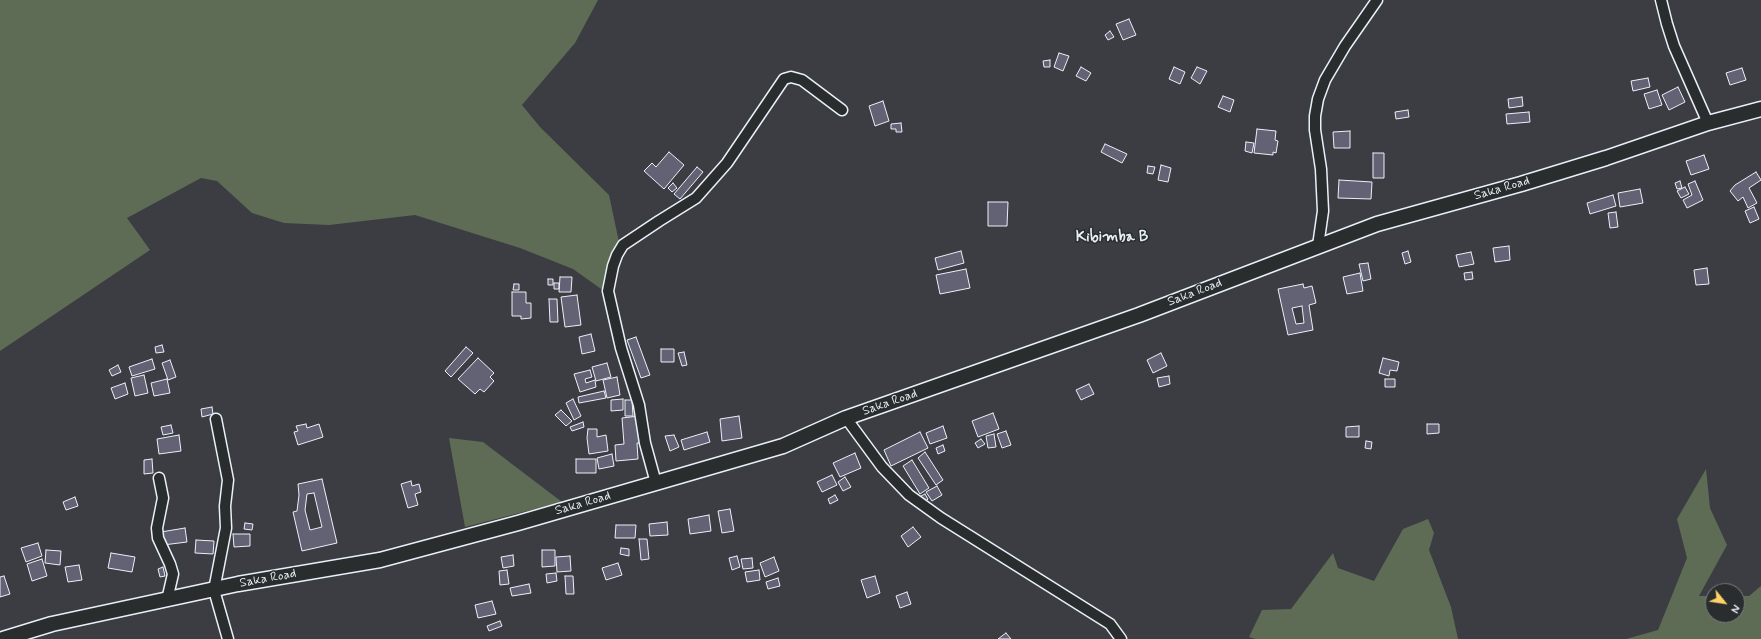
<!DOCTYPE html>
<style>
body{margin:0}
#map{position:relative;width:1761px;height:639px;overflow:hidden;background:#3b3d43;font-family:Mynerve,sans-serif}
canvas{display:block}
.north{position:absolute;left:1705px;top:583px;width:40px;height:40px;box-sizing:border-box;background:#2a2d2e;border:1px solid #767b7f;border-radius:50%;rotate:120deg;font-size:11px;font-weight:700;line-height:16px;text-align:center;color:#e8f1f8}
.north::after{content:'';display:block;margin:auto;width:14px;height:18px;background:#ffd166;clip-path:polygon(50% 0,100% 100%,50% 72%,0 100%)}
</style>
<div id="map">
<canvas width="1761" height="639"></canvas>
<div class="north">N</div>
</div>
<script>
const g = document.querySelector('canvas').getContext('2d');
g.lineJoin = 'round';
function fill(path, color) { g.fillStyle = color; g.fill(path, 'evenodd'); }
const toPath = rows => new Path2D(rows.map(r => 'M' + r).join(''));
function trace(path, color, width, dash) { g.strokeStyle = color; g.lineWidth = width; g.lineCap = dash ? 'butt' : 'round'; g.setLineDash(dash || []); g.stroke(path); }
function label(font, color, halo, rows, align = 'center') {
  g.font = font + ' Mynerve,sans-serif'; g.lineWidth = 3; g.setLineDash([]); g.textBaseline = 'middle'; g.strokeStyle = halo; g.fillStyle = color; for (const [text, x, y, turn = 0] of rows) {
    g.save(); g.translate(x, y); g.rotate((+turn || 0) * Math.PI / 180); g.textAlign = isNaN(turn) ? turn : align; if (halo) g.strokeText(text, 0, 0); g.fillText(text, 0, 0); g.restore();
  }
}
const green = toPath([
 [0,0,598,0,575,43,522,105,540,127,609,195,619,242,607,264,604,291,573,269,520,248,415,215,329,225,284,223,252,213,217,181,201,178,127,218,150,250,0,351],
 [449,438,483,442,562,502,465,527],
 [1706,469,1710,508,1727,545,1699,596,1713,596,1713,615,1737,615,1737,596,1749,596,1761,586,1761,639,1626,639,1658,630,1687,558,1677,519],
 [1428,519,1434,533,1429,550,1451,607,1458,639,1256,639,1249,637,1262,610,1291,609,1333,553,1338,568,1374,581,1403,529]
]);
const building = toPath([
 [1129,19,1136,35,1123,40,1116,24,1129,19],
 [1110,31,1114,37,1108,40,1105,35,1110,31],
 [1059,53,1069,56,1063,71,1054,67,1059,53],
 [1050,60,1050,67,1044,67,1043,61,1050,60],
 [1081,67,1091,73,1086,81,1076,76,1081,67],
 [1174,67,1185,72,1180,84,1169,79,1174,67],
 [1197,67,1207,71,1200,84,1191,78,1197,67],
 [1742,68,1746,80,1730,85,1726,73,1742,68],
 [1648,78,1650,87,1633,91,1631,81,1648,78],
 [1678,87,1685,102,1669,110,1662,95,1678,87],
 [1657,90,1662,105,1649,109,1644,94,1657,90],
 [1223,96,1234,100,1230,112,1218,107,1223,96],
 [1522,97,1523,106,1509,108,1508,99,1522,97],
 [883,101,889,121,875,126,869,106,883,101],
 [1408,110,1409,117,1396,119,1395,112,1408,110],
 [1529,112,1530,122,1507,124,1506,114,1529,112],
 [901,123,902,132,896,132,896,129,891,129,891,124,901,123],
 [1257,129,1276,131,1275,140,1278,141,1276,153,1273,152,1273,155,1254,153,1257,129],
 [1350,131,1350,148,1334,148,1333,132,1350,131],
 [1246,142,1254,143,1252,153,1245,151,1246,142],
 [1105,144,1127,154,1122,163,1101,152,1105,144],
 [669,152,684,165,664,189,644,171,652,163,656,167,669,152],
 [1373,153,1384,153,1384,178,1373,178,1373,153],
 [1704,155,1709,169,1691,175,1686,161,1704,155],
 [1161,165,1171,168,1168,182,1158,180,1161,165],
 [1148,166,1155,167,1153,174,1147,173,1148,166],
 [697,167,703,172,680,199,674,194,697,167],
 [1756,172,1761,180,1749,188,1757,203,1748,208,1743,197,1738,201,1730,191,1735,185,1756,172],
 [1339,180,1372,182,1371,199,1338,198,1339,180],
 [1680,181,1682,188,1677,189,1675,183,1680,181],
 [1695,181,1703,200,1687,208,1683,200,1692,195,1688,184,1695,181],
 [673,183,677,188,672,192,668,188,673,183],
 [1685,187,1689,194,1681,198,1677,191,1685,187],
 [1640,189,1643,203,1620,207,1618,193,1640,189],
 [1613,195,1616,206,1590,214,1587,203,1613,195],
 [988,202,1008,202,1007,226,988,226,988,202],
 [1754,207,1759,219,1750,223,1745,211,1754,207],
 [1616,212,1618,227,1610,228,1608,213,1616,212],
 [1509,246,1510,260,1495,262,1493,248,1509,246],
 [961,251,964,263,938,270,935,258,961,251],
 [1408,251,1411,262,1405,264,1402,253,1408,251],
 [1471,252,1474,264,1459,267,1456,255,1471,252],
 [1368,263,1371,279,1363,281,1359,264,1368,263],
 [1707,268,1709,284,1696,285,1694,270,1707,268],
 [966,269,970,288,940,294,936,275,966,269],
 [1472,272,1473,279,1465,280,1464,273,1472,272],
 [1360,273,1363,291,1347,294,1343,277,1360,273],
 [560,277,572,277,571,292,559,292,560,277],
 [548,279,553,279,553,285,548,285,548,279],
 [554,283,559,283,559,289,554,289,554,283],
 [514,284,519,284,519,290,513,290,514,284],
 [1303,284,1304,288,1312,286,1316,303,1309,305,1313,330,1288,335,1278,289,1303,284],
 [1302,306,1304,323,1296,324,1292,308,1302,306],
 [512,292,526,292,526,303,531,303,531,318,521,319,521,316,512,316,512,292],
 [577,295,581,325,565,327,561,297,577,295],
 [549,299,557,299,558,322,550,322,549,299],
 [591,334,595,351,582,354,579,337,591,334],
 [636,337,650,375,641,378,627,340,636,337],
 [162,345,164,352,156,353,155,347,162,345],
 [466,347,473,353,451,377,445,371,466,347],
 [661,349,674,349,674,362,661,362,661,349],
 [684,352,687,365,682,366,678,353,684,352],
 [1161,353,1167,366,1153,373,1147,360,1161,353],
 [478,358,494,373,490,377,494,381,484,392,480,389,475,394,458,379,478,358],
 [1383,358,1399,362,1397,371,1390,370,1389,376,1379,373,1383,358],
 [152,359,155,369,132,376,129,367,152,359],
 [170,360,176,377,168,380,162,363,170,360],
 [607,363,611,377,596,381,592,367,607,363],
 [118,365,121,372,112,376,109,370,118,365],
 [590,370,592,377,585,379,586,383,595,380,596,387,580,392,574,374,590,370],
 [144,375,148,393,135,396,131,378,144,375],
 [1169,376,1170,384,1159,387,1157,378,1169,376],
 [617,377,620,395,607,398,603,380,617,377],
 [167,379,170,393,154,396,151,383,167,379],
 [1385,379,1395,379,1395,387,1385,387,1385,379],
 [125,383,128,394,115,399,111,388,125,383],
 [1089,384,1094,394,1081,400,1076,390,1089,384],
 [604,391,606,398,579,403,578,397,604,391],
 [573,399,581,416,574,420,566,403,573,399],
 [623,399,623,410,611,411,611,400,623,399],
 [625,400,632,400,633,416,625,416,625,400],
 [212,407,213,414,202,417,201,409,212,407],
 [561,410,572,421,566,426,555,415,561,410],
 [993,413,999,429,978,437,972,421,993,413],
 [639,416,642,443,637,443,638,459,616,461,615,445,624,444,622,418,639,416],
 [739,416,742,438,722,441,720,419,739,416],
 [583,422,584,427,572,431,570,427,583,422],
 [306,424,307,428,319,424,323,437,298,445,294,432,298,431,296,426,306,424],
 [1427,424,1439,424,1439,433,1427,434,1427,424],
 [171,425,173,433,163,435,161,427,171,425],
 [943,426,947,438,930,444,926,433,943,426],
 [1359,426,1359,437,1346,437,1346,427,1359,426],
 [588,429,597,429,597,437,606,435,608,451,589,454,587,438,588,429],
 [1006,431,1011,445,1002,448,997,434,1006,431],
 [707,432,710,442,684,450,681,440,707,432],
 [920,432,928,448,891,466,884,450,920,432],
 [994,434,996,447,988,448,986,436,994,434],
 [179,435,181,451,159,454,157,439,179,435],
 [674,435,679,447,670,451,665,436,674,435],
 [981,439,985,444,978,448,975,443,981,439],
 [1366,441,1372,442,1371,449,1365,448,1366,441],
 [943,445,945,451,938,454,936,448,943,445],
 [925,452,943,480,936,485,918,458,925,452],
 [855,453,861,468,840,477,833,463,855,453],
 [612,454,614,466,599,469,597,458,612,454],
 [152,459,153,473,144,474,144,460,152,459],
 [576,459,596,459,596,473,576,473,576,459],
 [912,460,929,488,920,494,903,466,912,460],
 [832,475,837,485,822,492,817,482,832,475],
 [845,477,851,487,843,491,838,482,845,477],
 [322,479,337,543,302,551,293,512,297,511,299,495,298,484,322,479],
 [314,493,322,527,310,530,305,510,307,494,314,493],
 [411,481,412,486,419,484,421,492,415,494,418,505,408,508,401,484,411,481],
 [937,486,942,495,932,501,926,492,937,486],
 [925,494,928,499,925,502,921,496,925,494],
 [835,495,838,500,830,504,828,499,835,495],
 [75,497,78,506,66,510,63,502,75,497],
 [730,509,734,531,722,533,718,511,730,509],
 [709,515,711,531,690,534,688,519,709,515],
 [667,522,668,535,650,536,649,524,667,522],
 [245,523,253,524,252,530,244,529,245,523],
 [616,525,636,525,635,538,615,538,616,525],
 [913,527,921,537,908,547,901,536,913,527],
 [185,528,187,542,163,545,161,532,185,528],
 [233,534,250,534,250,546,234,547,233,534],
 [639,539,647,539,649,559,641,560,639,539],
 [196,540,214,541,213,554,195,553,196,540],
 [38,543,42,556,26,562,21,548,38,543],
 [621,548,629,549,629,556,620,554,621,548],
 [46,550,61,551,60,565,45,563,46,550],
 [542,550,555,550,555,566,542,567,542,550],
 [111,553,135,557,132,572,108,568,111,553],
 [513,555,514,566,503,568,501,557,513,555],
 [570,556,571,571,557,572,556,557,570,556],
 [737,556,740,567,732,570,729,558,737,556],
 [774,557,779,571,765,577,760,563,774,557],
 [752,558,753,568,743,569,741,559,752,558],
 [42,559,47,576,32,581,27,564,42,559],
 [618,563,622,575,606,580,602,568,618,563],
 [79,565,82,580,68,582,65,567,79,565],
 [163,567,165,576,160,577,158,569,163,567],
 [507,570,509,584,500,585,499,571,507,570],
 [759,570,760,580,747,582,745,572,759,570],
 [556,573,557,581,547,583,546,574,556,573],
 [4,576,10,594,0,597,0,577,4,576],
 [565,576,573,576,574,594,566,594,565,576],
 [875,576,880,593,867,598,861,580,875,576],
 [778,578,780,586,768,589,766,582,778,578],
 [529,584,531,593,512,596,510,588,529,584],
 [907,592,911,604,900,608,896,596,907,592],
 [492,601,496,614,478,618,475,605,492,601],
 [500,621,502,626,489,631,487,626,500,621],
 [1006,633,1011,639,998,639,1006,633]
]);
const street = toPath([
 [1661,0,1667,24,1674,46,1708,123],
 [1318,246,1323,211,1321,169,1315,130,1315,116,1318,99,1325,80,1345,46,1377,0],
 [846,418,882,467,909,495,941,518,1110,624,1121,639],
 [216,419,228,480,225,506,226,528,214,590,228,639],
 [159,478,163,498,157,528,158,538,170,564,173,574,167,600],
 [656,483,645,443,639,405,621,348,608,291,613,266,617,255,623,245,659,221,696,198,727,163,784,79,791,77,802,80,842,110]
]);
const secondary = toPath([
 [3,639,52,624,238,584,380,560,518,523,783,446,846,418,1139,315,1377,224,1521,184,1606,158,1708,123,1761,109]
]);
const streetNames = [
 ["Saka Road",1502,189,-16],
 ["Saka Road",1195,293,-21],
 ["Saka Road",890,403,-19],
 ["Saka Road",583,504,-16],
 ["Saka Road",268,579,-10]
];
const quarterNames = [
 ["Kibimba B",1112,238]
];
fill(green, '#5e6c55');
fill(building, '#636274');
trace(building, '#e8f1f8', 1);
trace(street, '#e8f1f8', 13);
trace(secondary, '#e8f1f8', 17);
trace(street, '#2a2d2e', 10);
trace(secondary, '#2a2d2e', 14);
label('13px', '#e8f1f8', '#2a2d2e', streetNames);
label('bold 15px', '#e8f1f8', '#2a2d2e', quarterNames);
</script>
